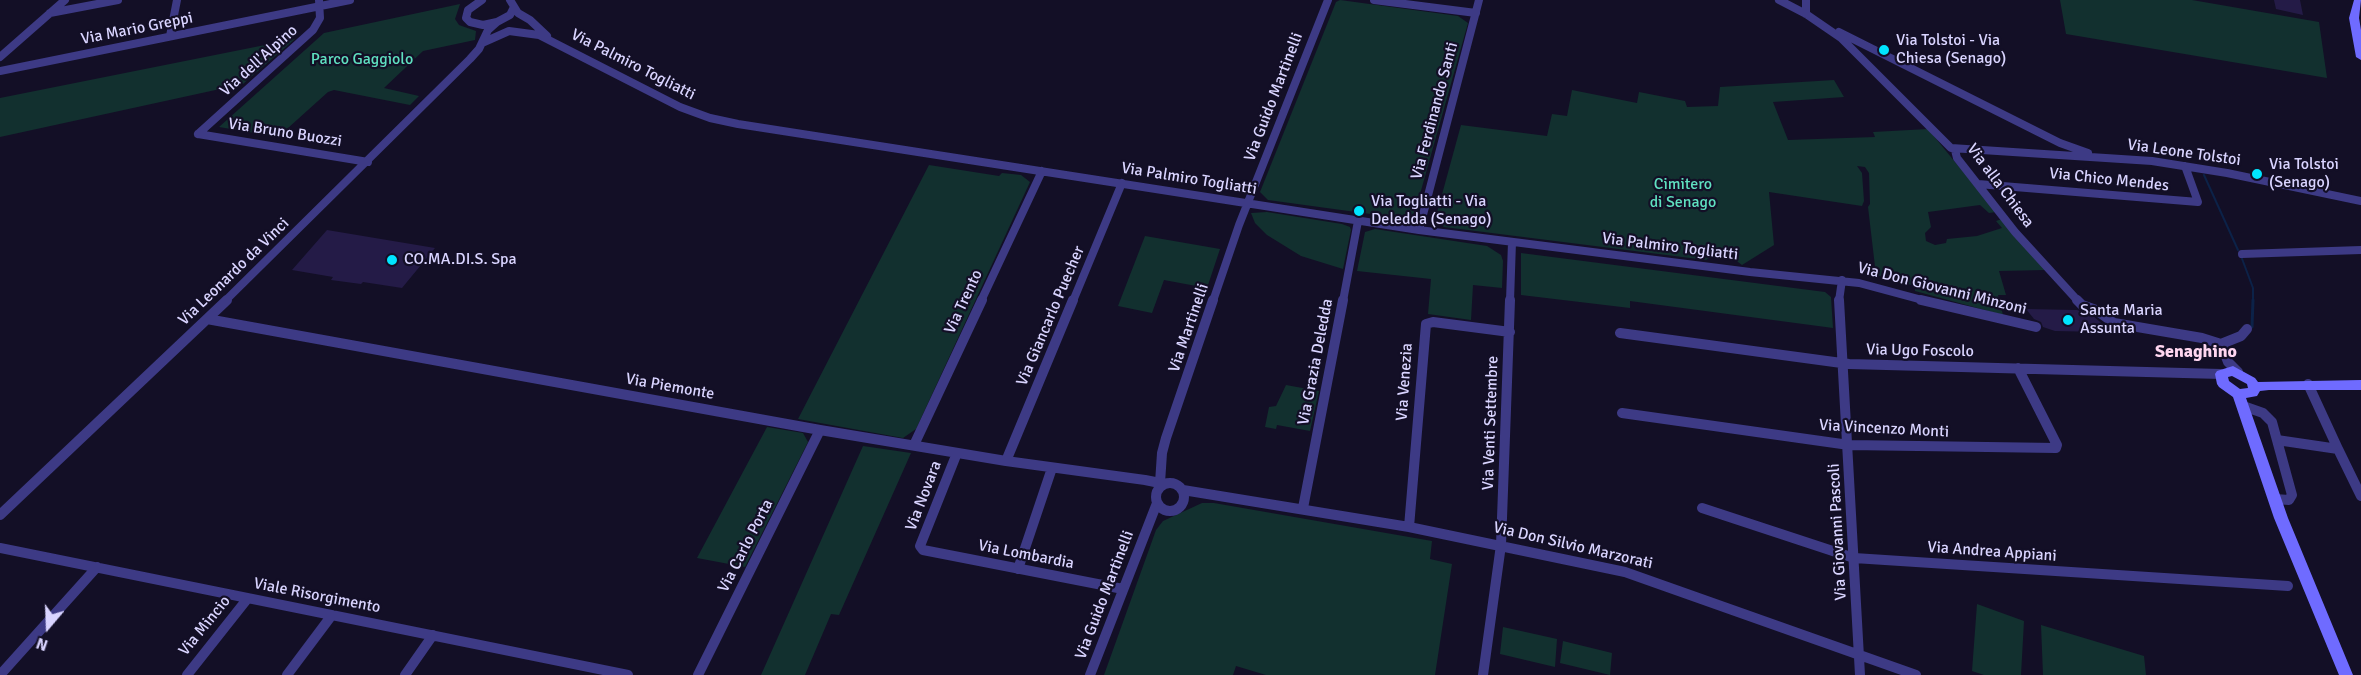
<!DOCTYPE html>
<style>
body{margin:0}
#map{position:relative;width:2361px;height:675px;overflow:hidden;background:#130f26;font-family:Signika,sans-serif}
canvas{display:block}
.north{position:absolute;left:18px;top:597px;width:60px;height:60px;-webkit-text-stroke:4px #130f26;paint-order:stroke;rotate:199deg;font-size:16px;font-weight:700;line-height:24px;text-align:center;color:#d9d4ff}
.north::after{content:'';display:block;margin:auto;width:21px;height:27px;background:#d9d4ff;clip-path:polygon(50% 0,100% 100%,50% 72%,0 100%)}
</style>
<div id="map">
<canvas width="2361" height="675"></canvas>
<div class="north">N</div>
</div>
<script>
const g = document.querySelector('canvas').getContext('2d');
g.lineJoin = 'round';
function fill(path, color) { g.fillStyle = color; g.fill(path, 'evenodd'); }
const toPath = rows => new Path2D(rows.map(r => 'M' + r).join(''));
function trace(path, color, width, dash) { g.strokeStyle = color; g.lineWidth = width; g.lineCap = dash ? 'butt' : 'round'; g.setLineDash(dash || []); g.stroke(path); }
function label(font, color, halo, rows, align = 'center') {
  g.font = font + ' Signika,sans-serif'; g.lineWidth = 4.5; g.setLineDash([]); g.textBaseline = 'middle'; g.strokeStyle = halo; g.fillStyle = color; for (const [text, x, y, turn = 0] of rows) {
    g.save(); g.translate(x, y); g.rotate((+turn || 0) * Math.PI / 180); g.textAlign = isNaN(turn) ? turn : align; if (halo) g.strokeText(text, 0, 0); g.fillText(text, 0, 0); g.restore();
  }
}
const green = toPath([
 [1340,0,1458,16,1468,23,1415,212,1407,219,1268,200,1260,192,1336,2],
 [2060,0,2192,0,2319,22,2327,78,2066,34],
 [460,4,455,19,459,25,476,31,475,40,423,51,384,88,419,96,410,105,334,90,328,92,278,137,219,127,324,33],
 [295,39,243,84,0,137,0,98],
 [1834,80,1844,97,1773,102,1788,140,1875,137,1873,132,1928,129,1996,212,1989,213,1980,205,1928,212,1931,227,1925,233,1926,241,1935,245,1946,243,1947,239,1977,236,2002,228,1996,221,2002,219,2046,270,1999,271,2006,295,1998,295,2003,315,1915,291,1915,286,1876,275,1868,207,1870,204,1869,173,1865,167,1857,166,1862,173,1864,201,1862,206,1769,192,1774,245,1742,265,1722,250,1706,260,1444,227,1435,220,1461,125,1547,136,1552,114,1567,116,1572,90,1637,103,1639,92,1685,101,1687,107,1718,106,1720,87],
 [929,165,999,176,1002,173,1021,175,1030,182,916,429,903,438,798,419],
 [1267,212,1342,224,1350,227,1351,230,1343,269,1301,256,1267,235,1255,223,1251,213],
 [1375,229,1487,246,1501,255,1503,261,1502,288,1473,285,1471,320,1428,314,1431,279,1357,271,1365,232],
 [1145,236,1220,249,1207,288,1164,280,1152,313,1118,306],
 [1521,253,1825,292,1831,297,1833,328,1630,301,1630,308,1521,295],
 [1286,385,1319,391,1310,431,1277,425,1276,429,1265,427,1269,407,1276,406],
 [767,427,803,433,808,442,745,567,697,558],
 [863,446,911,453,839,615,831,614,805,675,761,675],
 [1202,503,1214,503,1432,541,1430,559,1452,564,1435,675,1266,675,1236,666,1233,675,1104,675,1156,530,1163,521],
 [1977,604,2024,621,2021,675,1984,675,1972,671],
 [2041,625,2144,656,2146,675,2043,675],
 [1503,627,1557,639,1555,667,1500,654],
 [1563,641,1612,653,1610,675,1560,663]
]);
const streamFar1 = toPath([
 [2204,175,2238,250],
 [2241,256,2253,288,2253,301]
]);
const stream = toPath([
 [2252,327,2253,300]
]);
const building = toPath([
 [2274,0,2300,0,2303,15,2276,9],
 [327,230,435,248,402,288,363,282,361,284,331,280,333,277,292,270],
 [2026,309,2077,310,2093,316,2106,327,2098,327,2101,332,2055,331,2043,327,2041,322,2034,319]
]);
const streetFar1 = toPath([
 [482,0,468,10,466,18,470,22,483,25,497,22,510,15,514,7],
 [510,0,518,13,530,20,547,36],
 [1374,0,1476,13],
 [1779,0,1806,14,1841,38,1951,148,2152,161,2227,173,2361,201],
 [1806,0,1806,14],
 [50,13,118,0],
 [1839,32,2060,143,2088,153],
 [170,36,177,0],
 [482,43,509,31,539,35,680,107,710,118,738,124,1419,230,1750,272,1859,283,1926,301],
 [0,57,65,0],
 [0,71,350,0],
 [198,134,313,30,320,18,319,0],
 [198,134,368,162],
 [1955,150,1957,158,2015,232,2078,301],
 [1978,184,2198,202,2185,166],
 [1419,230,1479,0],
 [2242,254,2361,250],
 [225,301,470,59,479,49,488,30,497,22],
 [981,301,1042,171],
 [1073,301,1122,183],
 [1213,301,1239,225,1328,0],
 [1343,301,1358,221],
 [1510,301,1512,242],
 [1839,301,1842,280]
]);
const street = toPath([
 [1839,300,1860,675],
 [1921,300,2036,327],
 [2077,300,2082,305,2096,310,2114,323,2202,338,2221,344],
 [207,319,820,430,1006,461,1145,480,1160,483,1161,486],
 [1620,333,1849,364,2221,374],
 [2238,372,2228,362,2221,344,2241,336,2247,329],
 [2246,407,2263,413,2272,422,2292,495,2289,500,2275,499],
 [1622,413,1849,445,2056,448,2057,445,2018,368],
 [2277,440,2338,449,2308,384],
 [914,445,982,300],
 [2338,449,2361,496],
 [957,453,920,546,923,550,1123,589],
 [1006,461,1073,300],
 [1160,483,1162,453,1166,438,1213,300],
 '1156 497a14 14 0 1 1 28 0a14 14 0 1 1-28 0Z',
 [1183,490,1409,527,1625,572,1916,675],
 [1303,508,1343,300],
 [1702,508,1854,558,2288,586],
 [0,515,227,300],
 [1409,527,1426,324,1433,322,1510,332],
 [0,548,628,675],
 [1018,569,1052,468],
 [0,675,97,567],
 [187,675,248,598],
 [287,675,332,615],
 [405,675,433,635],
 [698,675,820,430],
 [1090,675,1157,503],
 [1483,675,1501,545,1510,300]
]);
const secondary = toPath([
 [2354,0,2361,0,2359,18,2361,30,2361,60,2356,57,2349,18,2354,0],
 [2233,366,2255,378,2258,382,2361,380,2361,390,2269,390,2260,391,2257,396,2246,398,2288,518,2353,675,2339,675,2274,518,2233,397,2219,387,2217,384,2215,374,2217,371,2233,366],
 [2232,376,2247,384,2248,388,2240,389,2229,381,2228,377,2232,376]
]);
const markers = [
 [1884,50,6,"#00e5ff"],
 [2257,174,6,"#00e5ff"],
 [1359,211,6,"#00e5ff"],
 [392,260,6,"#00e5ff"],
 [2068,320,6,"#00e5ff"]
];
const streetNames = [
 ["Via Mario Greppi",137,29,-11],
 ["Via dell'Alpino",259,61,-42],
 ["Via Palmiro Togliatti",633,65,27],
 ["Via Guido Martinelli",1274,97,-69],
 ["Via Ferdinando Santi",1435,111,-75],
 ["Via Bruno Buozzi",285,133,9],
 ["Via Leone Tolstoi",2184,153,8],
 ["Via Palmiro Togliatti",1189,179,9],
 ["Via Chico Mendes",2109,180,6],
 ["Via alla Chiesa",2000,186,53],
 ["Via Palmiro Togliatti",1670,247,7],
 ["Via Leonardo da Vinci",234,272,-44],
 ["Via Don Giovanni Minzoni",1942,289,14],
 ["Via Trento",964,302,-65],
 ["Via Giancarlo Puecher",1051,316,-67],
 ["Via Martinelli",1189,328,-71],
 ["Via Ugo Foscolo",1920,351,1],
 ["Via Grazia Deledda",1316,362,-79],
 ["Via Venezia",1405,382,-86],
 ["Via Piemonte",670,387,10],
 ["Via Venti Settembre",1491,423,-88],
 ["Via Vincenzo Monti",1884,429,3],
 ["Via Novara",924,496,-69],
 ["Via Giovanni Pascoli",1838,532,-93],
 ["Via Carlo Porta",746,546,-63],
 ["Via Don Silvio Marzorati",1573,546,13],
 ["Via Andrea Appiani",1992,552,4],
 ["Via Lombardia",1026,555,11],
 ["Via Guido Martinelli",1105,595,-69],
 ["Viale Risorgimento",317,596,11],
 ["Via Mincio",205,626,-51]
];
const poiNames = [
 ["Via Tolstoi - Via",1896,41],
 ["Chiesa (Senago)",1896,59],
 ["Via Tolstoi",2269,165],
 ["(Senago)",2269,183],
 ["Via Togliatti - Via",1371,202],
 ["Deledda (Senago)",1371,220],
 ["CO.MA.DI.S. Spa",404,260],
 ["Santa Maria",2080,311],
 ["Assunta",2080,329]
];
const parkNames = [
 ["Parco Gaggiolo",362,60],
 ["Cimitero",1683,185],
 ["di Senago",1683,203]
];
const neighbourhoodNames = [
 ["Senaghino",2196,352]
];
fill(green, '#12302f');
trace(streamFar1, '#0c2248', 2);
trace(stream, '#0c2248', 3);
fill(building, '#241b47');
trace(streetFar1, '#3d3a85', 8);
trace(street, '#3d3a85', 10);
fill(secondary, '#6f6bff');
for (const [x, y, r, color] of markers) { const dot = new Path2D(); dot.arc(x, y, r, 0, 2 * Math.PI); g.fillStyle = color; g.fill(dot); trace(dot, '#130f26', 2); }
label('16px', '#d9d4ff', '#130f26', streetNames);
label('16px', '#d9d4ff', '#130f26', poiNames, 'left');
label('16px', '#5fe0c0', '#130f26', parkNames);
label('bold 18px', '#ffd6f0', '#130f26', neighbourhoodNames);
</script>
